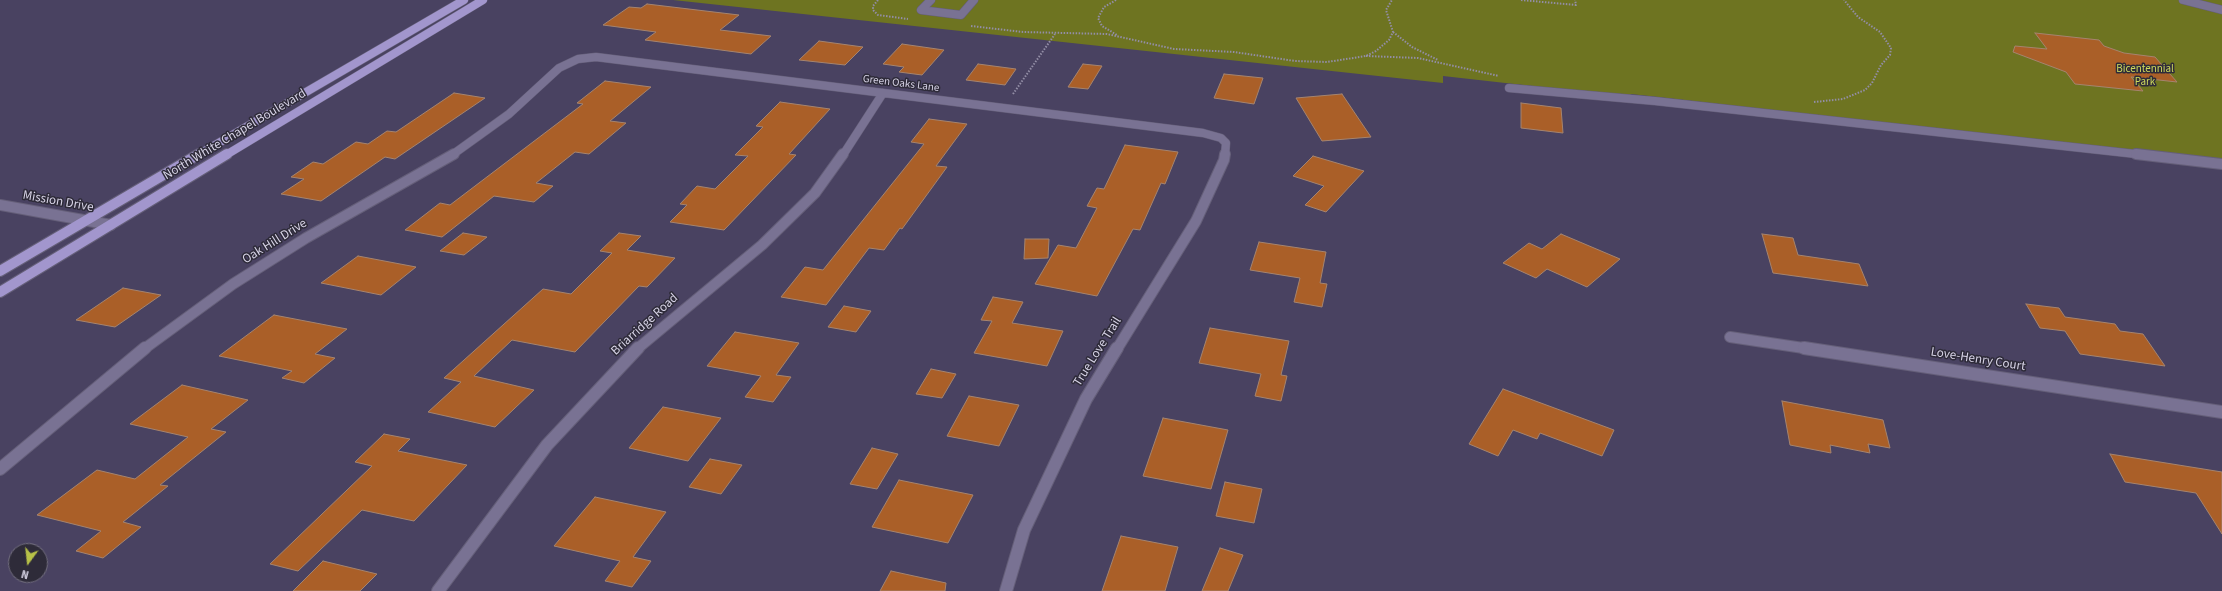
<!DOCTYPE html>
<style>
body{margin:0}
#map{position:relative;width:2222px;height:591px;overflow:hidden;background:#494261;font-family:"Source Sans 3",sans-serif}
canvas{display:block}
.north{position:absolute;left:8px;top:543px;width:40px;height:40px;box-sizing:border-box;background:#2e2b39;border:1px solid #726e7e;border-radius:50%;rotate:195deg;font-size:11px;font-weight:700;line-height:16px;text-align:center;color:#d7d3e6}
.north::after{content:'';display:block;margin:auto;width:14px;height:18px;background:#b7c148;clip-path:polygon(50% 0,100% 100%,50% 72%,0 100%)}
</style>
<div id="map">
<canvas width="2222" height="591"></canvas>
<div class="north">N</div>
</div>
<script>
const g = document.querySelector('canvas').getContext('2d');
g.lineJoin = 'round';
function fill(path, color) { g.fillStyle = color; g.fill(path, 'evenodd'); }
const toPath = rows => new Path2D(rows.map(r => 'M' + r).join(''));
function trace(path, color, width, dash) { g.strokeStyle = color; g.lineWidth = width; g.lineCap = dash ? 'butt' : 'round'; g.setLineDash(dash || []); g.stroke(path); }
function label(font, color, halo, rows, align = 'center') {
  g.font = font + ' "Source Sans 3",sans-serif'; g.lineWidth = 3; g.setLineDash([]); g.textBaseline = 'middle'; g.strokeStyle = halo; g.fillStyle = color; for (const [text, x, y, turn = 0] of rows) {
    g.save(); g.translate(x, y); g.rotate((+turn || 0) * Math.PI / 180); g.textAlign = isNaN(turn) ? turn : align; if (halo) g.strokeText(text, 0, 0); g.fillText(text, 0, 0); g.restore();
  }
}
const green = toPath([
 [673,0,2222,0,2222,161,1631,94,1630,97,1443,76,1443,83]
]);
const building = toPath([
 [647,4,739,15,720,30,771,36,751,54,645,40,656,32,603,25,629,7,641,8,647,4],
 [2035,33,2099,40,2104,46,2124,53,2155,57,2177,82,2131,77,2143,91,2075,84,2066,72,2013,52,2015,46,2047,49,2035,33],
 [819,41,863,47,845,65,799,60,819,41],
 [902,44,944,50,922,75,899,72,904,67,883,64,902,44],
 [978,64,1016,69,1005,85,966,80,978,64],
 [1083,64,1102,66,1088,89,1068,87,1083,64],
 [1224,74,1263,78,1254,104,1214,98,1224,74],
 [605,81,651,87,610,121,626,123,589,154,575,152,536,183,553,186,534,202,494,196,442,237,405,230,440,203,450,205,583,104,577,103,605,81],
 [454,93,485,98,395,159,385,157,321,201,281,194,304,179,291,177,313,162,323,164,356,142,368,144,387,131,396,132,454,93],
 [1342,94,1371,137,1322,141,1296,98,1342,94],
 [780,102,830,109,789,154,796,155,724,230,670,222,687,205,680,204,697,186,715,189,748,156,735,155,763,127,756,126,780,102],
 [1521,103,1561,108,1563,133,1521,128,1521,103],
 [929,119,967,124,936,166,947,167,902,229,900,228,884,250,869,248,826,305,781,297,805,267,823,270,924,144,911,142,929,119],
 [1125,145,1178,152,1165,184,1161,183,1140,230,1133,229,1097,296,1035,284,1058,245,1076,248,1097,208,1087,206,1097,188,1104,189,1125,145],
 [1313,156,1364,171,1326,212,1305,205,1324,186,1293,176,1313,156],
 [463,233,487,237,464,255,440,251,463,233],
 [619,233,641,236,627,250,675,258,647,287,639,286,575,352,512,340,474,376,534,390,495,427,428,412,461,382,444,378,543,289,571,294,612,253,600,251,619,233],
 [1561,234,1620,259,1587,287,1547,269,1536,278,1503,263,1529,243,1542,249,1561,234],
 [1762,234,1793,238,1798,255,1859,264,1868,286,1773,273,1762,234],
 [1025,239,1049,239,1048,258,1024,259,1025,239],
 [1259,242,1326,252,1320,283,1327,284,1322,307,1294,302,1300,278,1250,270,1259,242],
 [358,256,416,267,381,295,321,283,358,256],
 [123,288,161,295,115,327,76,320,123,288],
 [993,297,1023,302,1012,323,1063,331,1047,366,974,353,992,321,981,320,993,297],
 [2026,304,2059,308,2065,317,2115,324,2120,331,2143,334,2165,366,2080,354,2065,331,2040,328,2026,304],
 [844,306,871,311,856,332,828,327,844,306],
 [274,315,347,329,315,354,335,358,304,383,282,378,292,371,219,356,274,315],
 [1210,328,1289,341,1281,375,1287,376,1281,401,1255,396,1261,374,1199,363,1210,328],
 [735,332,799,343,776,375,791,377,773,402,745,397,761,376,707,366,735,332],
 [931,369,956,374,942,398,916,394,931,369],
 [182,385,248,400,211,429,226,432,160,485,168,486,123,522,141,527,103,558,76,551,101,531,37,515,97,470,135,479,188,437,130,424,182,385],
 [1503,389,1614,430,1602,456,1540,433,1537,439,1513,430,1498,456,1469,444,1503,389],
 [969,396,1019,405,999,446,947,436,969,396],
 [1782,401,1883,420,1890,448,1868,444,1870,453,1830,445,1831,453,1790,445,1782,401],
 [663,407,721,418,688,461,629,448,663,407],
 [1163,418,1228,430,1211,489,1143,476,1163,418],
 [384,434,410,439,398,451,467,465,414,521,362,510,298,571,270,564,372,466,355,462,384,434],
 [872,448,898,454,877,489,850,484,872,448],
 [2110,454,2222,472,2222,534,2196,493,2125,482,2110,454],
 [710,459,742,465,721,494,689,487,710,459],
 [899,480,973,495,948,543,872,527,899,480],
 [1225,482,1262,489,1254,523,1216,516,1225,482],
 [595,497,666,512,633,557,651,561,632,587,605,581,620,561,554,546,595,497],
 [1121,536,1178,547,1165,591,1102,591,1121,536],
 [1220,548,1243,555,1228,591,1202,591,1220,548],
 [323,561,377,574,360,591,293,591,323,561],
 [891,571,946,583,945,591,880,591,891,571]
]);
const path = toPath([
 [878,0,873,6,873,10,878,15,908,19],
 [1116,0,1104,7,1098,18,1102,26,1117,35],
 [1521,0,1576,5,1575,0],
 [971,26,1023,32,1107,34,1174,49,1234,52,1295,61,1327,62,1366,56,1376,51,1389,40,1393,32,1386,10,1392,0],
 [1393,32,1412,47,1438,60],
 [1366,56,1418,58,1499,76],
 [1013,94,1055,34],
 [1814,102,1843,99,1865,90,1872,83,1881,65,1890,55,1891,48,1880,32,1858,17,1844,0]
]);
const minorFar2 = toPath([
 [931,0,921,10,961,15,974,0],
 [2183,0,2222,10],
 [1509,88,1655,101,2145,155],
 [452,155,509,114,559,68,578,59,596,57,1203,133,1221,138,1226,143,1225,155],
 [843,155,883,93]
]);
const minorFar1 = toPath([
 [2136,154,2222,164],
 [0,205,111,225],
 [1730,337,1810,349],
 [144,349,233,284,306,238,454,154],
 [637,349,762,245,815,193,843,154],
 [1117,349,1196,221,1224,160,1225,154]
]);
const minor = toPath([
 [1804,348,2222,412],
 [0,469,145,348],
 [438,591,547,445,638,348],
 [1006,591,1024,530,1086,399,1117,348]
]);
const majorFar1 = toPath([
 [198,155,464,0],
 [226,155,483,0]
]);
const major = toPath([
 [0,271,199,154],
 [0,292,227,154]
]);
const farParknames = [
 ["Bicentennial",2145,70],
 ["Park",2145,83]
];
const farStreetnames = [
 ["Green Oaks Lane",901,84,7]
];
const streetNames = [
 ["North White Chapel Boulevard",235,135,-31],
 ["Mission Drive",58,202,10],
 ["Oak Hill Drive",275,242,-32],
 ["Briarridge Road",645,325,-42],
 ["True Love Trail",1098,352,-58],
 ["Love-Henry Court",1978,360,9]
];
fill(green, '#6e7421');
fill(building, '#aa5f28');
trace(building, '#a5846f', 1);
trace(minorFar2, '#655f79', 9);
trace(minorFar1, '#655f79', 12);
trace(minor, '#655f79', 14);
trace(majorFar1, '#655f79', 9);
trace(major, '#655f79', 12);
trace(path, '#938ea6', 2, [1.5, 1.5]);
trace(minorFar2, '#797293', 8);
trace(minorFar1, '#797293', 10);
trace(minor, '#797293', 12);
trace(majorFar1, '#a296cd', 8);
trace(major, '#a296cd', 10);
label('11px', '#cfda5e', '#2e2b39', farParknames);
label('11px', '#d7d3e6', '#2e2b39', farStreetnames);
label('13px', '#d7d3e6', '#2e2b39', streetNames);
</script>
